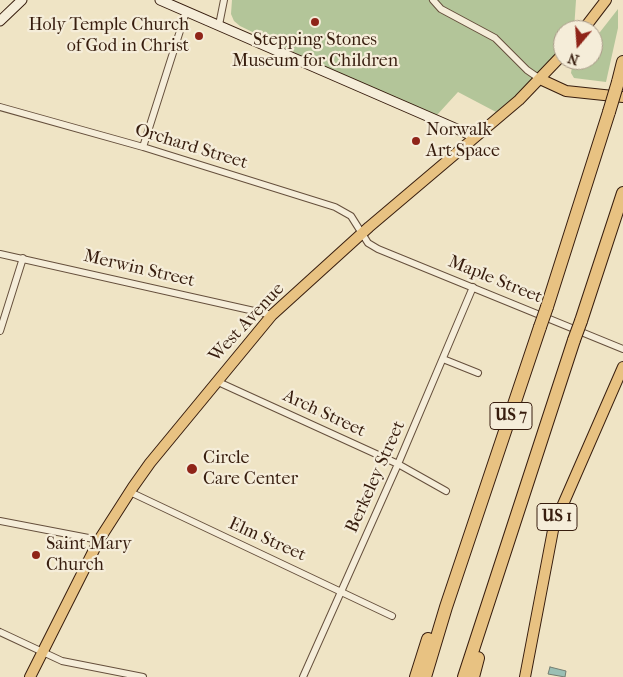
<!DOCTYPE html>
<style>
body{margin:0}
#map{position:relative;width:623px;height:677px;overflow:hidden;background:#efe4c5;font-family:"IM FELL French Canon",serif}
canvas{display:block}
.north{position:absolute;left:553px;top:20px;width:50px;height:50px;box-sizing:border-box;background:#f5edd9;border:1px solid #a99a88;border-radius:50%;rotate:198deg;font-size:14px;font-weight:700;line-height:20px;text-align:center;color:#371d0e}
.north::after{content:'';display:block;margin:auto;width:18px;height:22px;background:#8f2418;clip-path:polygon(50% 0,100% 100%,50% 72%,0 100%)}
</style>
<div id="map">
<canvas width="623" height="677"></canvas>
<div class="north">N</div>
</div>
<script>
const g = document.querySelector('canvas').getContext('2d');
g.lineJoin = 'round';
function fill(path, color) { g.fillStyle = color; g.fill(path, 'evenodd'); }
const toPath = rows => new Path2D(rows.map(r => 'M' + r).join(''));
function trace(path, color, width, dash) { g.strokeStyle = color; g.lineWidth = width; g.lineCap = dash ? 'butt' : 'round'; g.setLineDash(dash || []); g.stroke(path); }
function label(font, color, halo, rows, align = 'center') {
  g.font = font + ' "IM FELL French Canon",serif'; g.lineWidth = 4.5; g.setLineDash([]); g.textBaseline = 'middle'; g.strokeStyle = halo; g.fillStyle = color; for (const [text, x, y, turn = 0] of rows) {
    g.save(); g.translate(x, y); g.rotate((+turn || 0) * Math.PI / 180); g.textAlign = isNaN(turn) ? turn : align; if (halo) g.strokeText(text, 0, 0); g.fillText(text, 0, 0); g.restore();
  }
}
const green = toPath([
 [232,0,576,0,574,30,563,30,563,49,532,82,496,112,458,92,437,115,329,69,240,26,234,21,231,14],
 [618,9,618,28,606,82,574,78,571,73,572,67,578,60,593,60,593,41]
]);
const water = toPath([
 [550,667,566,671,565,677,548,674,550,667]
]);
const minor = toPath([
 [433,0,441,9,495,38,527,70,540,79],
 [219,25,224,0],
 [0,107,143,147,335,207,351,216,368,243,378,249,623,349],
 [143,147,186,12],
 [0,254,272,315],
 [0,331,23,258],
 [443,359,478,373],
 [216,381,398,464,446,491],
 [130,492,392,616],
 [0,521,99,540],
 [0,632,62,661,143,677],
 [303,677,398,464,473,287]
]);
const secondary = toPath([
 [160,0,473,136],
 [0,21,22,0]
]);
const primary = toPath([
 [583,30,606,0],
 [540,79,566,91,623,97],
 [30,677,99,540,133,487,150,463,272,315,369,227,519,100,563,54],
 [525,677,554,525,623,367]
]);
const motorway = toPath([
 [618,82,623,62],
 [547,307,609,112],
 [581,321,623,193],
 [416,677,428,639],
 [425,677,446,607,540,327],
 [464,677,574,340],
 [473,677,478,658]
]);
const motorwayBridge = toPath([
 [609,112,618,82],
 [540,327,547,307],
 [574,340,581,321]
]);
const markers = [
 [315,22,5,"#8f2418"],
 [199,36,5,"#8f2418"],
 [416,141,5,"#8f2418"],
 [192,469,6,"#8f2418"],
 [36,555,5,"#8f2418"]
];
const shields = [
 [511,416,42],
 [557,517,40]
];
const shieldNames = [
 ["US 7",511,416],
 ["US 1",557,517]
];
const poiNames = [
 ["Holy Temple Church",189,26,"right"],
 ["of God in Christ",189,47,"right"],
 ["Stepping Stones",315,41,"center"],
 ["Museum for Children",315,62,"center"],
 ["Norwalk",426,131],
 ["Art Space",426,152],
 ["Circle",203,459],
 ["Care Center",203,480],
 ["Saint Mary",46,545],
 ["Church",46,566]
];
const streetNames = [
 ["Orchard Street",191,147,17],
 ["Merwin Street",139,269,13],
 ["Maple Street",495,280,22],
 ["West Avenue",247,323,-47],
 ["Arch Street",324,414,25],
 ["Berkeley Street",376,477,-66],
 ["Elm Street",267,540,24]
];
fill(green, '#b3c599');
fill(water, '#9abfb4');
trace(water, '#727e72', 1);
trace(minor, '#654f3c', 8);
trace(secondary, '#371d0e', 11);
trace(primary, '#371d0e', 12);
trace(motorway, '#371d0e', 14);
trace(minor, '#f5edd9', 6);
trace(secondary, '#f5edd9', 9);
trace(primary, '#e8c282', 10);
trace(motorway, '#e8c282', 12);
trace(motorwayBridge, '#371d0e', 14, []);
trace(motorwayBridge, '#e8c282', 12);
for (const [x, y, r, color] of markers) { const dot = new Path2D(); dot.arc(x, y, r, 0, 2 * Math.PI); g.fillStyle = color; g.fill(dot); trace(dot, '#f5edd9', 2); }
for (const [x, y, w] of shields) { const box = new Path2D(); box.roundRect(x - w / 2, y - 13.5, w, 27, 4); g.fillStyle = '#f5edd9'; g.fill(box); trace(box, '#371d0e', 1); }
label('bold 16px', '#371d0e', null, shieldNames);
label('18px', '#371d0e', '#f5edd9', poiNames, 'left');
label('18px', '#371d0e', '#f5edd9', streetNames);
</script>
